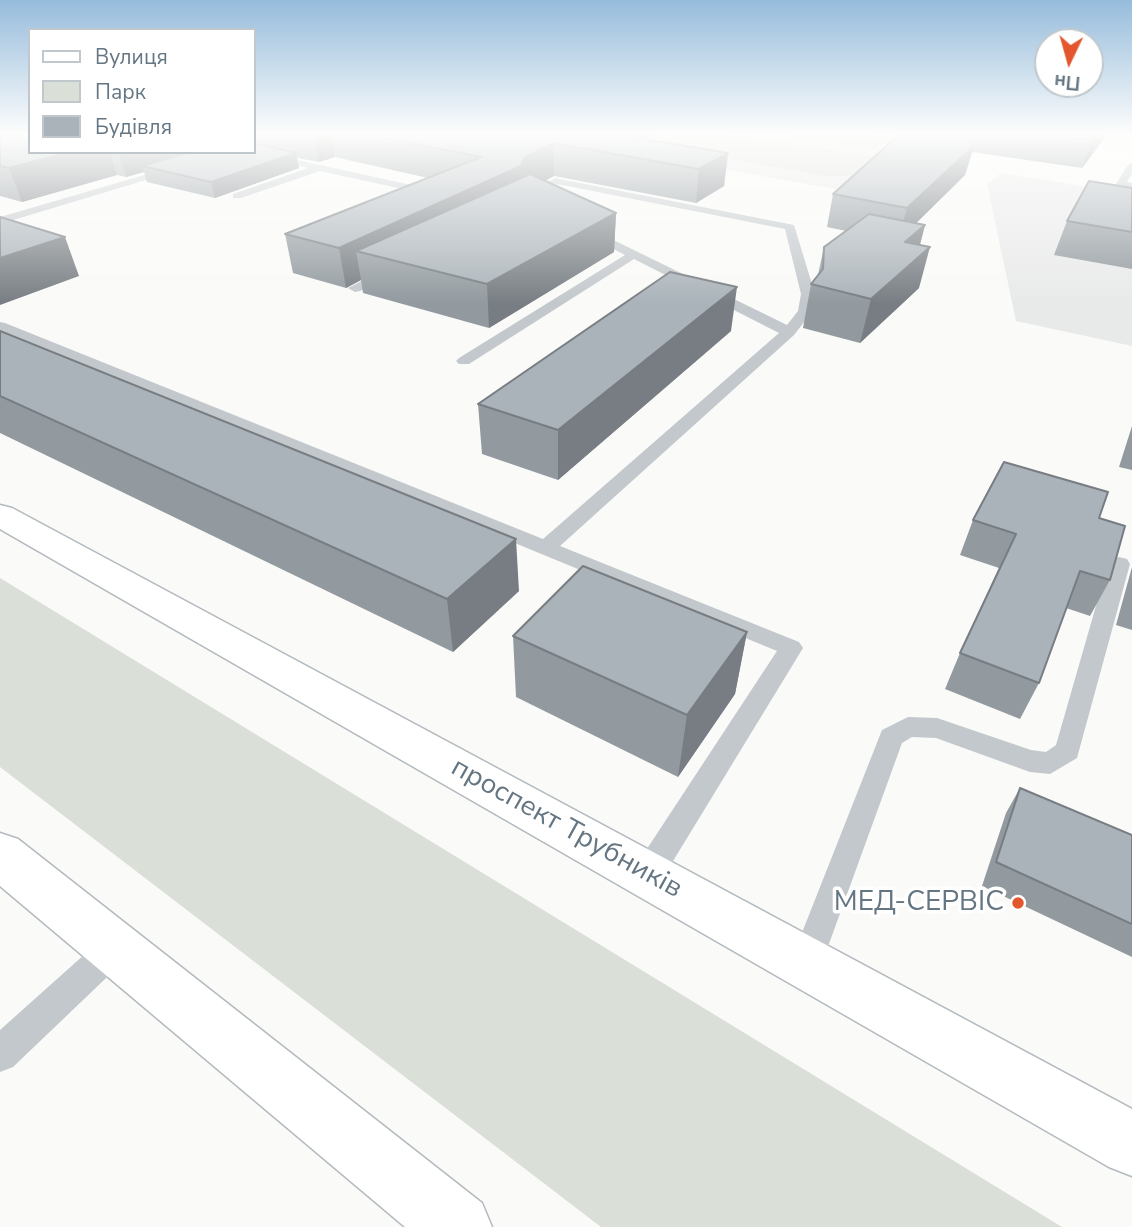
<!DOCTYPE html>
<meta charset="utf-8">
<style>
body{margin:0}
#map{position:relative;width:1132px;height:1227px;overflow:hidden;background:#fafaf8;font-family:"Nunito Sans",sans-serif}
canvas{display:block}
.legend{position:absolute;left:28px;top:28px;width:228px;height:126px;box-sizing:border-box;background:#fff;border:2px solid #c1c8cd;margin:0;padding:9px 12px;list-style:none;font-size:21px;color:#657683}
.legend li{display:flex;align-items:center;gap:14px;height:35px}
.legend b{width:35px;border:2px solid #c1c8cd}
.north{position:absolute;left:1034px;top:28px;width:70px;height:70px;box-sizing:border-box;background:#fff;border:2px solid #c1c8cd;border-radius:50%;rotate:185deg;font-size:19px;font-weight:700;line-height:28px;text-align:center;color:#657683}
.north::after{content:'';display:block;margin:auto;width:24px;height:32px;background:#e4572e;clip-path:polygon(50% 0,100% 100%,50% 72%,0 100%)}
</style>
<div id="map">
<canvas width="1132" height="1227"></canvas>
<ul class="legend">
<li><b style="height:9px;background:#fff"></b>Вулиця</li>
<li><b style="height:19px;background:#dadfd7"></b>Парк</li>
<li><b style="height:19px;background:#aab3b9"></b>Будівля</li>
</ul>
<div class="north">Пн</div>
</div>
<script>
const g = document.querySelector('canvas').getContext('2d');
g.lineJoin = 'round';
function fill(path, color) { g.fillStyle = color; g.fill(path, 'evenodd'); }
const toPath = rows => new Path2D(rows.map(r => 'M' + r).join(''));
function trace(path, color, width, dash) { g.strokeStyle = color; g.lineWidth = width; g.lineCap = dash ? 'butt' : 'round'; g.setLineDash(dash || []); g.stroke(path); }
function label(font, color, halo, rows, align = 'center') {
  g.font = font + ' "Nunito Sans",sans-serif'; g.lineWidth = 7; g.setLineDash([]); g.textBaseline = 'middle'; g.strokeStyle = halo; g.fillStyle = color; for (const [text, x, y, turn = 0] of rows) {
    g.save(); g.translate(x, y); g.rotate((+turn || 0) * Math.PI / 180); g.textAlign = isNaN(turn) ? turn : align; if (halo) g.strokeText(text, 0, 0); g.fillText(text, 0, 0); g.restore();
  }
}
const built = toPath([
 [518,133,896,133,898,144,875,196],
 [1001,173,1132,194,1132,346,1016,321,987,184]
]);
const green = toPath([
 [632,133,723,133,869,156,880,162,867,176,826,176,640,143],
 [774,133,865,133,895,137,877,149],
 [0,578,1062,1227,601,1227,0,767]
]);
const service = toPath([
 [223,152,239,152,0,224,0,217,223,152],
 [270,154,421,187,426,190,421,193,320,171,241,198,233,198,233,194,308,168,267,159,267,155,270,154],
 [1132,163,1132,174,1127,182,1132,183,1132,189,1117,186,1116,184,1127,166,1132,163],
 [555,178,794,225,815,294,812,312,794,335,560,546,799,642,803,648,659,884,648,887,637,884,633,874,637,864,777,651,0,331,0,322,5,323,543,539,779,333,634,259,469,364,459,364,456,361,459,358,625,255,583,233,583,229,591,229,787,325,798,311,801,294,785,229,557,184,535,197,534,202,526,202,526,194,555,178],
 [389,267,395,271,394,274,360,291,355,292,348,288,389,267],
 [1119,557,1127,559,1130,564,1077,758,1050,774,1030,772,936,738,912,737,902,743,818,974,806,979,794,974,790,963,882,730,908,717,937,718,1031,750,1046,752,1056,745,1108,564,1111,559,1119,557],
 [115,933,126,937,131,948,126,959,13,1067,0,1072,0,1030,104,937,115,933]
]);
const secondary = toPath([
 [0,505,12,508,1132,1109,1132,1176,1109,1167,0,529,0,505],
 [0,833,18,839,482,1203,492,1227,405,1227,0,886,0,833]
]);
const wall = toPath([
 [0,133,30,152,254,152,254,133,659,133,645,139,728,153,724,186,696,203,554,176,545,180,616,213,614,252,489,328,363,293,361,280,346,288,293,273,285,234,428,178,335,157,319,162,297,158,299,168,215,198,147,182,144,172,126,177,117,175,22,202,0,196],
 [901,133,1108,133,1082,168,972,152,965,175,916,223,925,225,920,245,919,288,860,343,803,328,811,284,818,275,824,247,846,231,827,227,833,194],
 [1132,188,1132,269,1054,255,1067,221],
 [0,331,519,591,453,652,0,433],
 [731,331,558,480,482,454,478,404],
 [1132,426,1132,470,1119,467],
 [1099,518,1110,580,1090,616,1066,608,1039,683,1020,719,945,689,960,653,999,568,960,555,973,520],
 [1132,567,1132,630,1116,625],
 [747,632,735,694,678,777,516,697,513,636],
 [1020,788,1132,835,1132,957,982,886,1006,813]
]);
const shadedWall = toPath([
 [314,133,331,133,335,157,319,162],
 [596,133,659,133,613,154],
 [1098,133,1108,133,1082,168,1092,140],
 [553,143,554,176,525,192,356,251,361,280,346,288,339,248],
 [974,146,965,175,898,241,907,208],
 [70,152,110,152,117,175,22,202,9,168],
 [118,152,213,152,142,166,144,172,126,177],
 [296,153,299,168,215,198,211,182],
 [728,153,724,186,696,203,699,169],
 [616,213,614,252,489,328,487,284],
 [925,225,916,259,930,247,919,288,860,343,871,299,905,242],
 [65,237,79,276,0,305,0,258],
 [737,287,731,331,558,480,558,430],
 [516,539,519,591,453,652,447,599],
 [747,632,735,694,678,777,687,715]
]);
const building = toPath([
 [0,133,30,133,30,152,70,152,9,168,0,166,0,133],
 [362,133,608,133,728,153,699,169,553,143,524,158,521,166,339,248,285,234,481,157,362,133],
 [901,133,961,133,974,146,907,208,833,194,901,133],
 [1039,133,1098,133,1092,140,1039,133],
 [254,143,296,153,211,182,142,166,191,152,254,152,254,143],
 [530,174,616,213,487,284,356,251,530,174],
 [1089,181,1132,188,1132,232,1067,221,1089,181],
 [869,214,925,225,905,242,930,247,871,299,811,284,823,269,824,247,869,214],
 [0,217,65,237,0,258,0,217],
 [670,272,737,287,558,430,478,404,670,272],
 [0,331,516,539,447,599,0,396,0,331],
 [1004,462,1108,492,1099,518,1125,526,1110,580,1080,571,1039,683,960,653,1016,534,973,520,1004,462],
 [583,566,747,632,687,715,513,636,583,566],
 [1020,788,1132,835,1132,924,996,862,1020,788]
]);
const markers = [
 [1018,903,7,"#e4572e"]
];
const nearStreetnames = [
 ["проспект Трубників",566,829,29]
];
const nearPoinames = [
 ["МЕД-СЕРВІС",1004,903]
];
fill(built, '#e8e9e9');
fill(green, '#dadfd7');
trace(secondary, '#b3babf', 3);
fill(service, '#c3c8cc');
fill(secondary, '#fff');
fill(wall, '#929a9f');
fill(shadedWall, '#777d82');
fill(building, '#aab3b9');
trace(building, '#777d82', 2);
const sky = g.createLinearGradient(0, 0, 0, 304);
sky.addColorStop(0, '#96bcdc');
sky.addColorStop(0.44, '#fdfdfc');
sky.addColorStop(1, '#fdfdfc00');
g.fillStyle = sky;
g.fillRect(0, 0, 1132, 304);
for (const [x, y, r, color] of markers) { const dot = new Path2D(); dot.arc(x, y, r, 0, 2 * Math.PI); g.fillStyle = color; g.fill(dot); trace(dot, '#fff', 2.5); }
label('28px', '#657683', '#fff', nearStreetnames);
label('28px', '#657683', '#fff', nearPoinames, 'right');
</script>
